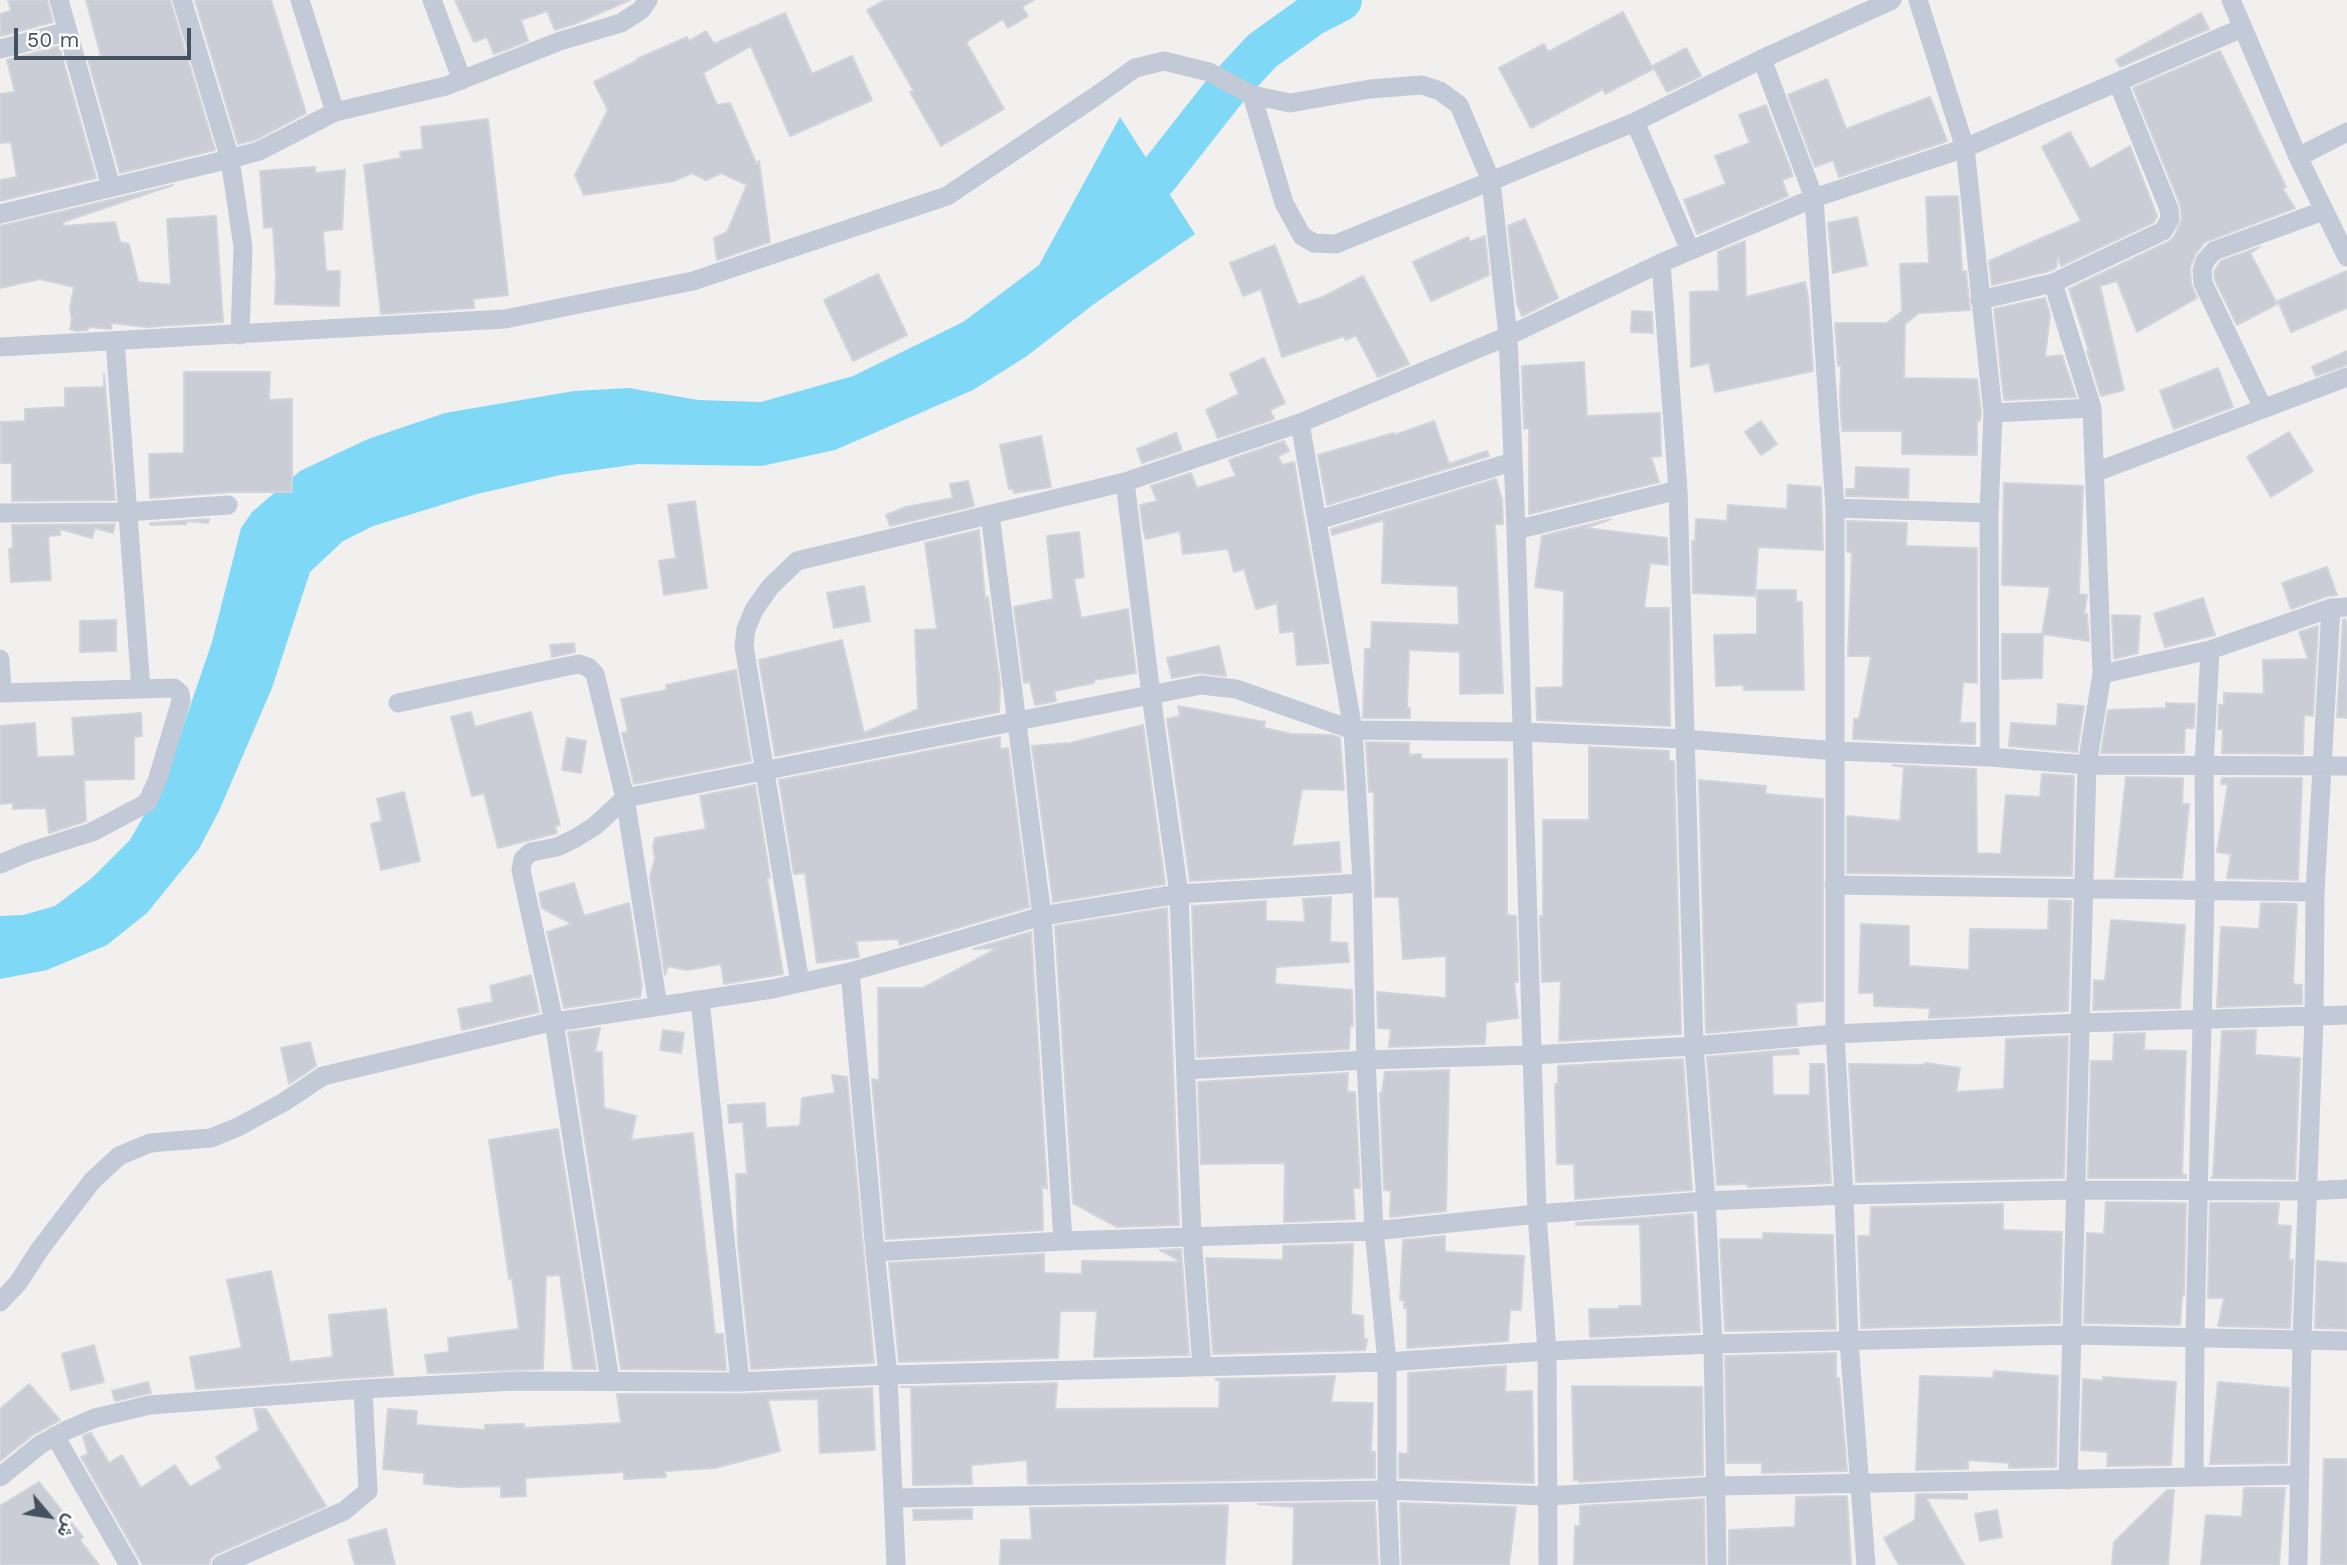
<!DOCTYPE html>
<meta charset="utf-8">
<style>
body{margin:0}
#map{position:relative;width:2347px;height:1565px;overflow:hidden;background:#f2efef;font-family:"Work Sans",Vazirmatn,sans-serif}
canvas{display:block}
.north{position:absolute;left:14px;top:1481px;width:70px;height:70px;-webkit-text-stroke:5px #fff;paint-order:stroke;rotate:119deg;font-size:19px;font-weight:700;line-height:28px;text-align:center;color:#45515f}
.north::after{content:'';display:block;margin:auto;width:24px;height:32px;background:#45515f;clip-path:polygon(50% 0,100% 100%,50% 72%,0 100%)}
.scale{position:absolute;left:14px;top:28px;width:177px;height:32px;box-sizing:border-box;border:4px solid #45515f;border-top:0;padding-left:9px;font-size:21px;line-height:24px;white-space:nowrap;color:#45515f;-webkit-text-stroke:5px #fff;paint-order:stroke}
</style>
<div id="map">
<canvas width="2347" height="1565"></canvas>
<div class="north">ش</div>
<div class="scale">50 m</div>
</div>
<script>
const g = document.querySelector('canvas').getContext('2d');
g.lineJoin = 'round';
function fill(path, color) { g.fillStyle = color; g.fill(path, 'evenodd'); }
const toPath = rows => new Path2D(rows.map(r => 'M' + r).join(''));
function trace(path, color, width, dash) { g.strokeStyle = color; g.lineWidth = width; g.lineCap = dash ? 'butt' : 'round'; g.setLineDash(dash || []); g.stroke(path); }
const water = toPath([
 [1120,117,1195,234,1094,304,1027,356,973,390,835,450,762,466,638,464,560,475,477,494,373,526,343,541,310,572,272,688,219,811,199,849,147,913,107,945,47,970,0,979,0,916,23,915,55,906,92,878,130,840,166,777,212,642,241,528,252,512,300,471,368,439,445,413,574,391,629,388,698,400,761,402,853,376,963,322,1039,265]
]);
const river = toPath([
 [1121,219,1158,176,1224,92,1262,51,1312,15,1341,0]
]);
const building = toPath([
 [8,0,47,0,53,22,1,36,0,14,11,11,8,0],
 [86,0,170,0,215,150,120,173,88,59,101,56,86,0],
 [195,0,271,0,306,113,255,140,238,144,195,0],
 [455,0,630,0,577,23,555,30,547,11,521,20,528,41,494,54,487,37,474,42,455,0],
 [885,0,1034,0,1022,7,1028,16,1008,28,1003,19,966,42,1004,109,941,146,910,92,914,91,867,10,885,0],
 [1623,12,1653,69,1605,94,1603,89,1531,128,1499,68,1544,44,1548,52,1623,12],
 [785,13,812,74,852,56,872,100,790,136,751,46,703,73,717,105,730,103,757,165,759,161,770,242,717,260,714,238,727,232,747,185,721,173,706,180,692,173,674,181,584,195,575,175,608,110,594,82,638,60,637,59,687,37,689,41,706,31,714,44,785,13],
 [2201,13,2209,29,2120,67,2116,60,2201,13],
 [59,46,96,178,0,201,0,180,17,177,11,142,0,143,0,94,15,92,7,60,59,46],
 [1686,48,1701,76,1667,92,1653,66,1686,48],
 [2220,51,2286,187,2282,188,2295,208,2205,242,2196,253,2190,267,2191,284,2197,298,2137,332,2117,281,2100,286,2124,390,2101,396,2087,351,2089,351,2069,289,2168,242,2174,237,2182,219,2180,204,2133,88,2220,51],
 [1827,79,1846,129,1930,97,1947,141,1839,177,1833,160,1815,167,1788,95,1827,79],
 [1766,105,1793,176,1782,180,1788,196,1697,234,1684,200,1726,184,1715,156,1750,143,1739,115,1766,105],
 [488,119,508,295,473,299,474,308,381,314,364,165,401,158,400,152,423,149,421,127,488,119],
 [2070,132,2090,169,2130,146,2157,216,2154,222,2061,266,2058,256,2056,268,2049,271,1992,285,1989,261,2081,221,2042,147,2070,132],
 [315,167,315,173,345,170,342,229,323,231,326,271,340,271,339,306,275,304,276,274,273,227,264,228,260,171,315,167],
 [173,185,63,222,64,226,115,222,120,242,129,244,138,282,171,285,167,219,216,216,223,322,147,327,112,323,111,329,89,327,88,330,76,331,70,329,72,319,70,308,74,287,40,279,0,288,0,226,173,185],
 [1958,196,1962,272,1966,271,1970,310,1919,313,1905,324,1904,378,1977,379,1981,413,1980,421,1977,421,1977,455,1902,454,1902,431,1842,431,1840,399,1841,365,1838,366,1835,323,1887,323,1902,311,1900,264,1929,263,1926,197,1958,196],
 [1857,217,1867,265,1833,273,1828,223,1857,217],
 [1525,219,1558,298,1522,316,1517,304,1508,226,1525,219],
 [1485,236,1489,275,1431,301,1413,262,1468,237,1470,242,1485,236],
 [1745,241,1746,297,1805,282,1808,297,1813,371,1715,392,1709,363,1691,367,1690,292,1719,291,1718,252,1745,241],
 [1275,245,1298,305,1323,297,1363,276,1409,364,1378,377,1356,335,1346,340,1344,336,1282,357,1261,289,1243,296,1230,263,1275,245],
 [2260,247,2250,253,2277,304,2237,325,2215,280,2214,272,2221,261,2260,247],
 [2347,271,2347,308,2291,332,2278,301,2347,271],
 [878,274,907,335,853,361,824,300,878,274],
 [2045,298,2050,315,2045,357,2062,355,2076,397,2004,400,1994,309,2045,298],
 [1632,311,1652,312,1653,333,1631,332,1632,311],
 [2347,351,2347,365,2316,376,2312,367,2347,351],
 [1264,358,1285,403,1270,410,1274,419,1218,438,1206,410,1239,394,1230,374,1264,358],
 [1584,362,1587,416,1660,413,1661,456,1651,457,1659,482,1529,514,1529,428,1524,429,1522,366,1584,362],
 [2218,368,2233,407,2174,429,2160,391,2218,368],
 [184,372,270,372,269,400,292,399,292,492,231,492,150,498,149,454,184,453,184,372],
 [104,374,115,500,12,501,12,463,1,463,1,422,25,421,25,409,65,407,65,388,104,387,104,374],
 [1434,421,1449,464,1487,451,1489,456,1327,505,1318,455,1394,433,1395,435,1434,421],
 [1761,421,1777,444,1761,455,1745,432,1761,421],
 [2289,432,2313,471,2271,497,2247,457,2289,432],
 [1176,433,1182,450,1142,463,1137,449,1176,433],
 [1041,436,1051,487,1014,493,1013,489,1009,489,1000,445,1041,436],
 [1284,441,1289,451,1278,456,1282,465,1294,462,1329,663,1297,665,1294,631,1280,633,1277,603,1256,609,1244,569,1234,572,1228,549,1183,554,1180,531,1146,539,1143,529,1140,505,1157,501,1151,486,1191,473,1197,488,1236,476,1229,460,1284,441],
 [1856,467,1909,469,1908,498,1846,496,1846,489,1855,489,1856,467],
 [1496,479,1502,499,1503,524,1495,524,1503,693,1460,694,1460,652,1409,650,1407,708,1410,708,1410,718,1363,718,1365,649,1371,649,1372,622,1459,625,1458,586,1382,583,1384,520,1332,535,1331,529,1496,479],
 [968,481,974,506,890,526,886,515,906,507,953,498,950,484,968,481],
 [2004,483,2083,486,2079,594,2087,595,2084,614,2087,614,2089,641,2042,634,2050,587,2002,585,2004,483],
 [1788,485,1821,487,1823,550,1758,547,1755,596,1693,593,1692,541,1695,541,1696,519,1727,521,1728,505,1787,509,1788,485],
 [695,501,707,588,664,595,659,561,676,558,668,505,695,501],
 [209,519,208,523,186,521,186,524,150,525,150,523,209,519],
 [1611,519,1586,528,1667,538,1668,565,1650,563,1644,608,1669,608,1670,726,1537,720,1536,688,1563,687,1564,591,1535,587,1542,536,1611,519],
 [1847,521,1907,523,1906,546,1977,548,1977,683,1963,682,1960,723,1975,723,1975,744,1853,739,1854,719,1859,719,1871,656,1848,656,1852,552,1847,552,1847,521],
 [115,524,113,533,95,528,92,538,60,529,60,535,48,536,51,580,11,582,9,549,13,548,12,525,115,524],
 [979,530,985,598,988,597,1000,684,999,712,775,756,759,660,842,640,864,733,918,709,915,630,937,629,925,543,979,530],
 [1079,532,1084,577,1074,579,1081,618,1128,609,1136,673,1094,680,1094,683,1054,691,1056,701,1035,705,1030,682,1024,683,1014,607,1053,599,1047,536,1079,532],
 [2327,567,2337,595,2327,596,2291,609,2282,583,2327,567],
 [864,586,870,621,834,628,827,593,864,586],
 [1757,590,1796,590,1796,602,1802,602,1804,690,1744,690,1744,685,1716,686,1714,635,1757,634,1757,590],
 [2203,598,2215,635,2165,647,2154,614,2203,598],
 [2112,615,2140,616,2138,653,2114,659,2112,615],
 [2345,619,2347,626,2347,718,2337,717,2343,620,2345,619],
 [116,620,116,651,80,652,80,621,116,620],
 [2318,626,2313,716,2304,715,2303,754,2222,753,2223,729,2218,729,2219,705,2224,705,2224,693,2264,694,2263,660,2308,659,2299,632,2318,626],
 [2002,634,2043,634,2042,678,2002,679,2002,634],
 [574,643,575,652,552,657,550,645,574,643],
 [1219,646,1226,676,1199,673,1172,678,1167,658,1219,646],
 [736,670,751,761,634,784,622,733,628,732,621,699,667,690,666,685,736,670],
 [2166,703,2195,704,2194,728,2185,728,2184,753,2101,753,2108,710,2166,708,2166,703],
 [2058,704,2084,706,2077,752,2009,746,2011,723,2057,726,2058,704],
 [1178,706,1265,722,1264,728,1292,734,1331,735,1340,738,1344,790,1302,789,1292,846,1339,842,1341,872,1190,881,1167,719,1180,716,1178,706],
 [471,712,475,727,531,712,560,825,555,826,557,833,498,848,484,793,472,796,451,717,471,712],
 [141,713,142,736,134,737,134,779,84,780,86,821,49,833,46,808,13,809,13,803,0,804,0,726,35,723,37,757,75,756,72,718,141,713],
 [1143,725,1165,884,1053,902,1032,746,1070,743,1143,725],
 [1000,737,1000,749,1008,748,1029,907,899,945,899,939,856,941,859,957,817,963,805,873,794,874,779,780,1000,737],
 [567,738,586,741,581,773,562,770,567,738],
 [1366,742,1409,743,1409,755,1421,754,1421,759,1507,759,1507,915,1516,916,1518,982,1514,982,1518,1018,1486,1022,1485,1044,1389,1047,1391,1029,1378,1028,1377,992,1446,998,1446,956,1403,959,1399,897,1375,897,1374,792,1369,792,1366,742],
 [1589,747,1669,751,1669,761,1674,761,1681,1034,1559,1041,1561,981,1542,982,1540,916,1543,916,1543,820,1589,820,1589,747],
 [1892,765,1976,769,1977,853,2001,854,2006,795,2040,797,2042,774,2074,776,2072,876,1847,873,1847,816,1900,821,1904,767,1892,765],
 [2126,777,2183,778,2182,804,2189,804,2182,878,2115,877,2126,777],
 [2222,778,2302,778,2298,880,2227,878,2231,854,2217,852,2228,784,2221,784,2222,778],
 [1699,780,1766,786,1765,794,1823,799,1823,1001,1796,1003,1797,1025,1706,1033,1699,780],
 [755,785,770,878,767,878,783,974,724,984,721,964,687,970,668,966,665,975,650,877,655,858,653,847,655,838,706,829,700,796,755,785],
 [404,792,420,861,381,870,371,824,382,821,377,799,404,792],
 [574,883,584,916,629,903,642,985,640,997,564,1008,547,932,572,924,542,908,539,893,574,883],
 [1331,897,1330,942,1347,943,1349,962,1276,967,1275,984,1352,990,1353,1026,1350,1025,1349,1049,1197,1057,1192,906,1266,901,1266,921,1305,922,1303,899,1331,897],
 [2049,900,2071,901,2068,1011,1929,1018,1930,1008,1874,1006,1874,993,1859,993,1861,924,1909,926,1909,966,1969,970,1970,929,2048,930,2049,900],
 [2261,903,2297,904,2293,984,2302,985,2302,1004,2217,1007,2221,927,2259,929,2261,903],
 [1167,908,1179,1225,1117,1227,1073,1203,1055,926,1167,908],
 [2111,920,2185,925,2180,1008,2093,1010,2094,980,2105,981,2111,920],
 [1031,932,1047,1189,1042,1186,1043,1230,886,1239,872,1079,879,1080,878,988,923,988,998,948,973,949,1031,932],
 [531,975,539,1012,462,1030,458,1009,493,1002,490,986,531,975],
 [600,1028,595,1052,602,1052,604,1108,636,1116,631,1140,693,1133,715,1334,723,1334,726,1370,621,1369,568,1032,600,1028],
 [663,1030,684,1033,681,1053,660,1050,663,1030],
 [2256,1030,2255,1055,2300,1058,2295,1179,2211,1178,2213,1176,2222,1031,2256,1030],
 [2145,1033,2144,1050,2186,1051,2182,1174,2186,1175,2186,1178,2088,1178,2091,1061,2113,1061,2114,1034,2145,1033],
 [2068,1036,2064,1178,1856,1182,1849,1064,1925,1065,1925,1063,1960,1068,1956,1092,2004,1089,2006,1039,2068,1036],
 [310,1042,316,1066,289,1084,281,1048,310,1042],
 [1798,1049,1799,1054,1772,1055,1773,1095,1810,1095,1810,1064,1824,1064,1831,1183,1748,1187,1748,1184,1717,1185,1707,1057,1798,1049],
 [1683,1059,1692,1190,1575,1199,1574,1164,1557,1164,1555,1084,1558,1084,1558,1066,1683,1059],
 [1449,1070,1446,1211,1390,1217,1391,1191,1384,1190,1380,1093,1382,1093,1385,1072,1449,1070],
 [1348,1073,1347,1092,1355,1092,1360,1188,1353,1188,1355,1219,1284,1222,1285,1163,1201,1164,1198,1082,1348,1073],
 [832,1075,847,1077,874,1363,751,1369,738,1245,736,1174,747,1174,743,1122,729,1123,728,1105,765,1103,766,1128,800,1126,802,1098,835,1093,832,1075],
 [558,1129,596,1369,573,1369,560,1275,546,1276,543,1369,428,1373,425,1355,449,1352,448,1338,519,1329,512,1278,509,1279,489,1140,558,1129],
 [2106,1202,2186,1203,2184,1296,2182,1296,2180,1325,2084,1323,2087,1233,2104,1234,2106,1202],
 [2210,1203,2279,1203,2277,1225,2291,1226,2289,1260,2293,1260,2290,1328,2218,1326,2224,1298,2208,1298,2210,1203],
 [2003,1204,2003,1230,2062,1232,2060,1323,1861,1328,1858,1236,1870,1236,1871,1207,2003,1204],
 [1693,1214,1700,1332,1590,1337,1589,1309,1619,1309,1619,1306,1642,1306,1640,1224,1576,1225,1576,1223,1693,1214],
 [1763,1233,1833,1235,1836,1329,1725,1331,1720,1239,1763,1239,1763,1233],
 [1445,1236,1445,1252,1524,1256,1521,1310,1510,1310,1508,1341,1407,1348,1407,1308,1404,1308,1404,1300,1400,1300,1403,1240,1445,1236],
 [1353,1244,1351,1314,1363,1316,1364,1339,1367,1339,1365,1350,1213,1354,1206,1258,1283,1260,1283,1246,1353,1244],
 [1181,1249,1182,1262,1160,1250,1181,1249],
 [1044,1254,1044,1273,1082,1274,1082,1261,1182,1262,1189,1355,1094,1357,1097,1311,1060,1311,1058,1358,899,1362,889,1263,1044,1254],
 [2317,1261,2347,1263,2347,1329,2315,1328,2317,1261],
 [271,1271,290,1362,333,1357,329,1315,386,1309,393,1375,196,1389,190,1357,242,1348,227,1280,271,1271],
 [94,1345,104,1382,71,1390,62,1354,94,1345],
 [1836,1353,1836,1378,1839,1378,1847,1471,1762,1473,1762,1463,1727,1463,1725,1356,1836,1353],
 [1506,1366,1505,1392,1532,1391,1534,1483,1399,1478,1399,1453,1408,1454,1408,1373,1506,1366],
 [1994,1371,2058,1376,2056,1467,2009,1468,2009,1463,1968,1460,1968,1469,1916,1470,1920,1376,1993,1378,1994,1371],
 [1335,1376,1331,1402,1373,1403,1371,1452,1375,1452,1375,1478,1028,1484,1027,1460,971,1465,972,1484,913,1485,911,1387,901,1387,1057,1383,1055,1409,1219,1408,1220,1381,1215,1379,1335,1376],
 [2103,1377,2176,1382,2171,1465,2107,1466,2108,1452,2081,1450,2083,1379,2103,1381,2103,1377],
 [148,1382,151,1393,115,1401,112,1391,148,1382],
 [2218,1382,2289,1388,2287,1463,2210,1464,2218,1382],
 [29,1384,60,1420,34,1434,0,1461,0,1409,29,1384],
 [1572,1386,1702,1387,1703,1475,1579,1482,1579,1480,1574,1480,1572,1386],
 [872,1388,875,1450,820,1453,818,1399,768,1400,780,1451,715,1468,665,1471,666,1477,624,1479,624,1472,525,1478,526,1496,501,1497,501,1486,459,1487,424,1484,424,1473,383,1469,388,1409,417,1411,416,1425,485,1430,485,1425,524,1424,524,1428,621,1423,617,1394,741,1394,872,1388],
 [254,1409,266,1409,326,1506,216,1554,211,1558,209,1565,143,1565,81,1457,88,1454,83,1436,91,1433,109,1463,122,1455,141,1488,175,1465,190,1487,222,1468,216,1457,259,1430,254,1409],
 [2324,1459,2347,1459,2347,1565,2321,1565,2324,1459],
 [39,1482,83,1537,80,1540,99,1565,0,1565,0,1506,39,1482],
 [2244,1488,2285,1488,2279,1565,2201,1565,2206,1515,2242,1517,2244,1488],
 [2167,1490,2174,1490,2168,1565,2112,1565,2114,1542,2167,1490],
 [1916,1494,1967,1494,1967,1499,1926,1498,1964,1565,1899,1565,1884,1538,1915,1520,1916,1494],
 [1847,1496,1851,1565,1729,1565,1729,1530,1795,1527,1796,1497,1847,1496],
 [1704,1499,1705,1565,1574,1565,1575,1526,1580,1526,1580,1506,1704,1499],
 [1375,1502,1378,1565,1293,1565,1294,1507,1258,1504,1375,1502],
 [1400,1503,1516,1507,1509,1565,1402,1565,1400,1503],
 [1228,1505,1225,1565,1000,1565,1001,1540,1032,1540,1030,1508,1228,1505],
 [972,1509,972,1519,914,1520,913,1510,972,1509],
 [1997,1510,2002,1537,1980,1541,1975,1514,1997,1510],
 [386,1529,395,1565,355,1565,348,1540,386,1529]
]);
const minor = toPath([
 [59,0,111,187],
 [300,0,335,112],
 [432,0,462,80],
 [1918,0,1965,148,1993,413,1989,513,1990,757],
 [2231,0,2298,157,2347,257],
 [0,49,68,31],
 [1762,59,1814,198,1835,508,1835,1034,1844,1195,1849,1342,1866,1565],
 [1252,95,1284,203,1302,236,1314,243,1336,244,1491,181,1508,336,1516,530,1537,1214,1547,1351,1548,1565],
 [1635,122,1690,250],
 [2298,157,2347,132],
 [0,214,230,159,182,0],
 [1661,263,1678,490,1694,1046,1706,1201,1713,1344,1717,1565],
 [2053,283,2092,408,2102,674,2087,765,2068,1480],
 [1980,300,2053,283,2163,231,2170,219,2169,209,2118,83],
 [240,335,243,247,230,159,259,151,335,112,446,86,560,41,621,23,641,10,648,0],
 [115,341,141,689],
 [0,347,505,319,693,281,947,196,1096,96,1135,68,1164,61,1209,72,1252,95,1290,103,1370,89,1422,85,1440,91,1459,105,1491,181,1635,122,1762,59,1892,0],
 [2263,408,2203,283,2202,270,2205,261,2214,251,2323,211],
 [1993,413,2092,408],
 [1300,423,1353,730,1362,883,1366,1060,1374,1231,1387,1362,1387,1490,1390,1565],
 [2096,472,2347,377],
 [1125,482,1151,695,1179,894,1192,1237,1202,1367],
 [1835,508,1989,513],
 [0,513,128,512,228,505],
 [990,515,1042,916,1063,1241],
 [1318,520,1512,462],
 [1516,530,1678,490],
 [0,659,2,693],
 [2102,674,2210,650,2331,608,2347,607],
 [0,693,174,688,180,693,181,701,157,781,147,803,92,832,26,853,0,864],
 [398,703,563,667,579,664,588,667,595,674,625,798,658,1006],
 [1834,885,2315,892],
 [850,972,875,1252,888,1375,896,1565],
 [800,983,744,646,746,629,754,610,770,587,797,561,1125,482,1300,423,1508,336,1661,263,1814,198,1965,148,2242,28],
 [700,1000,740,1382],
 [1186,1070,1366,1060,1532,1055,1694,1046,1835,1034,2080,1023,2347,1015],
 [875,1252,1063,1241,1374,1231,1537,1214,1706,1201,1844,1195,2076,1190,2306,1191,2347,1189],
 [0,1302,18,1283,40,1249,92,1181,119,1156,150,1143,211,1138,238,1127,284,1102,323,1076,542,1024,772,989,850,972,1042,916,1179,894,1362,883],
 [610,1381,554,1022,521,870,523,859,531,852,557,847,574,839,595,826,625,798,1201,685,1236,689,1353,730,1523,732,1685,739,1836,751,1990,757,2087,765,2347,766],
 [55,1436,129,1565],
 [0,1477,41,1444,65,1431,95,1418,150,1405,363,1389,516,1381,740,1382,888,1375,1387,1362,1547,1351,1713,1344,2072,1335,2347,1341],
 [2194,1477,2195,1337,2205,891,2204,766,2210,650],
 [893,1498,1387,1490,1547,1496,1717,1486,2300,1475],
 [221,1565,344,1511,368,1491,363,1389],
 [2298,1565,2302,1339,2314,1017,2315,892,2331,608]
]);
fill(water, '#80d8f7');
trace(river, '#80d8f7', 42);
fill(building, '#cacdd5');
trace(building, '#d2d4db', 2);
trace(minor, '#c1cad6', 19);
</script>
